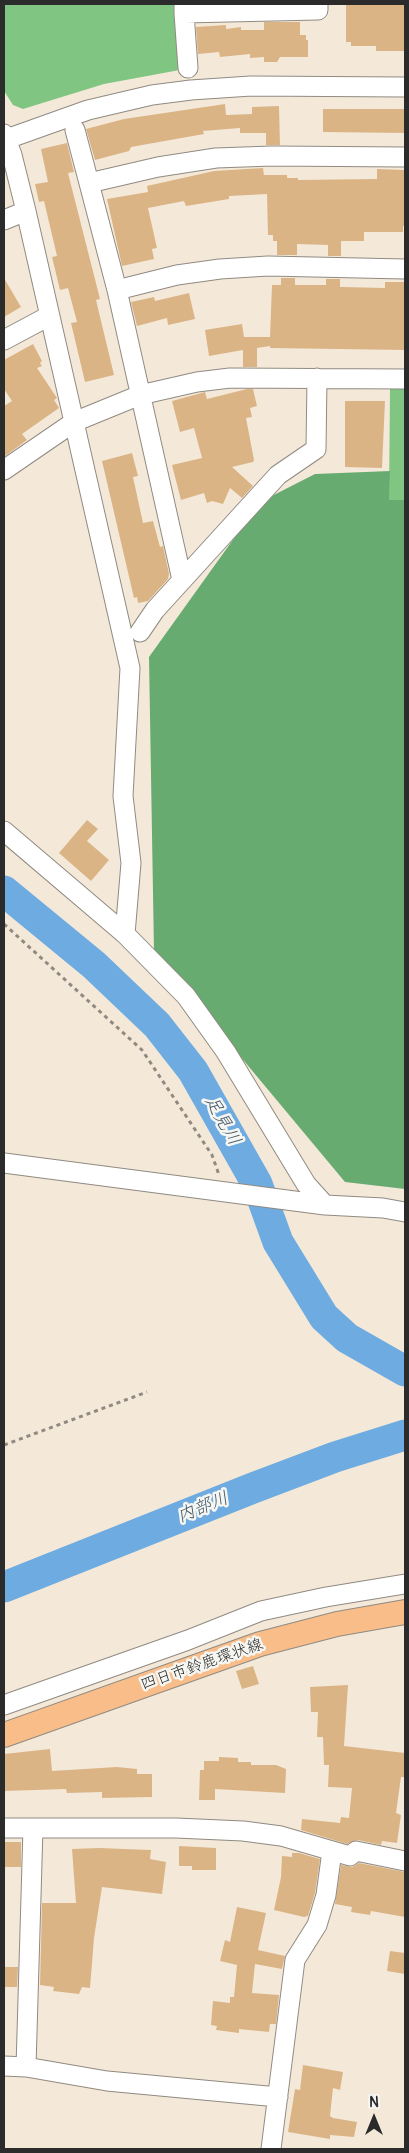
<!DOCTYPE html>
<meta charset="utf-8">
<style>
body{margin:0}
#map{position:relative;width:409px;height:2153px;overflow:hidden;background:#f4e9d9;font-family:Pangolin,sans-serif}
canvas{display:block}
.frame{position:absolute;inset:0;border:5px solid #2b2b2b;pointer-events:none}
.north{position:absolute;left:349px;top:2093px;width:50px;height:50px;-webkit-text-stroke:4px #f6f6f2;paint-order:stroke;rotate:0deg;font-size:14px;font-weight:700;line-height:20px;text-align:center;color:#2b2b2b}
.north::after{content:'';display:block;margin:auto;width:18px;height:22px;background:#2b2b2b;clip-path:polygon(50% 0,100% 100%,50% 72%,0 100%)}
</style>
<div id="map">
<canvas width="409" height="2153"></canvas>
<div class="frame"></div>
<div class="north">N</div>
</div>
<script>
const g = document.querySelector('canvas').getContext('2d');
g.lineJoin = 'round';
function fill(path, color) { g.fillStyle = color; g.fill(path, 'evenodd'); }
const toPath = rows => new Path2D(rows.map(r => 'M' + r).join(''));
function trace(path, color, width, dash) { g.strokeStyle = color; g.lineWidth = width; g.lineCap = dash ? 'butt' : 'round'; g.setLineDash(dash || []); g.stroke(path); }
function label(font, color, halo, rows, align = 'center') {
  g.font = font + ' Pangolin,"Klee One",sans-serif'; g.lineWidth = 5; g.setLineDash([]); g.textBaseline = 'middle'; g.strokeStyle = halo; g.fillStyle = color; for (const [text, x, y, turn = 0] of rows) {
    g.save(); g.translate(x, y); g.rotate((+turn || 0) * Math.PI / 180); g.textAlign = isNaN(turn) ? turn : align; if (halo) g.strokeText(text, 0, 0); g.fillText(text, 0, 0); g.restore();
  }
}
const green = toPath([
 [4,4,178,4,185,69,104,84,23,109,13,105,4,91],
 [390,387,405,387,405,500,389,500]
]);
const forest = toPath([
 [390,471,389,500,405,500,405,1189,345,1182,154,953,149,657,260,502,315,474]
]);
const river = toPath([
 [4,891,94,965,157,1025,193,1071,257,1184,278,1242,324,1317,347,1338,405,1371],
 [4,1587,253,1488,335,1457,405,1435]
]);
const building = toPath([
 [346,4,404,4,404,51,376,51,376,46,351,46,351,42,346,42],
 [264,22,300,22,300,35,306,35,306,40,308,40,308,57,280,57,277,62,264,62,264,57,250,58,250,54,220,57,219,52,198,54,196,27,226,25,226,29,241,27,241,30,264,30],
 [225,104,226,115,252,114,252,107,279,106,280,145,266,145,266,133,240,133,240,128,203,131,204,134,131,147,129,151,95,160,86,129,124,119],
 [323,109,405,109,405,133,323,132],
 [67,143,74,172,68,173,100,299,96,300,114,375,85,382,71,323,77,322,68,288,60,290,52,257,57,256,44,201,39,202,35,184,48,182,41,149],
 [263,168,264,175,287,175,287,178,298,178,298,180,377,179,377,169,404,170,405,226,403,226,403,232,364,232,364,241,341,241,341,256,328,256,328,245,297,244,297,255,277,255,277,241,273,241,273,235,268,235,267,194,229,196,229,199,186,206,184,201,148,208,157,248,152,249,154,259,122,266,107,199,148,192,147,186,214,171],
 [4,278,21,307,4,317],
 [281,278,295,278,295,285,326,285,326,279,340,279,340,287,343,287,385,288,385,282,405,282,405,350,270,348,270,346,257,348,257,367,243,367,243,350,209,356,205,330,242,324,244,337,270,337,272,285,281,285],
 [189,293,195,319,168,325,167,318,137,326,131,302,154,297,155,301],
 [33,344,42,361,40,363,42,366,37,368,57,398,54,400,59,408,22,434,27,440,4,457,4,406,12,401,4,389,4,360],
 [247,389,253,389,257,406,250,408,252,417,246,418,254,460,253,462,232,467,253,486,242,498,230,488,223,504,212,501,207,503,204,493,181,500,172,465,202,458,194,428,180,432,172,401,205,392,207,399],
 [345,401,385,401,382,468,345,467],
 [132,453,138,476,133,477,143,523,153,521,160,547,163,546,169,574,168,579,148,601,138,603,137,597,134,598,102,461],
 [87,820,98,829,87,841,109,860,91,881,59,853],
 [253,1666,259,1684,242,1689,236,1671],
 [348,1685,344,1746,405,1753,405,1777,401,1777,396,1813,401,1815,397,1843,382,1841,381,1845,358,1840,347,1844,301,1830,302,1819,340,1823,341,1817,349,1818,352,1788,328,1787,329,1765,324,1765,323,1737,317,1737,318,1712,311,1712,310,1687],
 [50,1749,52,1771,117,1767,137,1769,137,1774,152,1774,152,1797,102,1798,102,1792,67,1793,66,1789,4,1791,4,1754],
 [219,1757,238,1758,238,1762,251,1762,251,1765,276,1765,286,1769,285,1793,215,1789,215,1800,199,1800,200,1770,204,1770,204,1761,219,1761],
 [4,1842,21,1842,21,1867,4,1867],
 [179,1846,216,1848,216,1870,192,1870,192,1866,179,1866],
 [99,1848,151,1850,150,1859,166,1862,162,1894,102,1887,94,1938,90,1988,82,1987,79,1994,53,1991,54,1987,40,1985,42,1903,76,1903,72,1849],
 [292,1853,299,1853,320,1859,315,1893,308,1916,304,1917,274,1910,281,1877,282,1856,292,1857],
 [359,1863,405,1872,405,1917,371,1911,370,1915,351,1912,352,1907,335,1904,341,1865,352,1867],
 [237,1907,266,1913,258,1950,285,1956,282,1969,255,1964,252,1993,279,1995,276,2024,270,2024,269,2032,239,2029,239,2033,216,2030,217,2026,211,2025,213,2001,230,2003,230,1997,234,1997,237,1965,220,1961,225,1940,230,1942],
 [390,1951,405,1953,405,1974,387,1971],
 [4,1967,18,1967,17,1987,4,1987],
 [303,2065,343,2072,340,2090,333,2088,330,2116,333,2118,357,2122,354,2137,330,2135,330,2139,288,2132,295,2089,300,2090]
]);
const path = toPath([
 [4,924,142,1050,212,1155,219,1175],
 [4,1445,147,1392]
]);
const minor = toPath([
 [184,4,184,13,318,10,318,4],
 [184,13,188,68],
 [75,130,89,183],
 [4,134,12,155,26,211,130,668,123,796,131,863,125,934],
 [4,140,88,110,152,95,191,90,251,86,405,87],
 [4,220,26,211],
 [117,290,177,275,220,269,268,266,405,269],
 [4,340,49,316],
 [4,470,74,422,140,395,197,382,230,378,405,379],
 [182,580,117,290,89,183,158,167,216,158,272,156,405,157],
 [140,632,155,610,278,475,316,449,317,378],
 [4,831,125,934,186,996,226,1052,306,1184,325,1205],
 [4,1163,325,1205,383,1208,405,1212],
 [4,1705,188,1640,261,1611,326,1597,405,1584],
 [4,1828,176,1828,243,1831,281,1836,350,1856,356,1851,405,1861],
 [4,2066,26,2067,107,2081,278,2097],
 [26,2067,33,1828],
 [271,2149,295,1960,317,1925,326,1895,332,1851]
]);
const major = toPath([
 [4,1735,260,1644,337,1624,405,1612]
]);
const streetNames = [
 ["四日市鈴鹿環状線",202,1665,-19]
];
const waterNames = [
 ["足見川",222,1121,60],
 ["内部川",203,1508,-22]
];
fill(green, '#80c682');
fill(forest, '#68ab70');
trace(river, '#6eabe0', 31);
fill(building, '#dbb486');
trace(minor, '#908a82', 21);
trace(major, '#908a82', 26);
trace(path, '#908a82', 3, [4, 4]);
trace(minor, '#fff', 19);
trace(major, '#f8bd89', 24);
label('16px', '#2b2b2b', '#f6f6f2', streetNames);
label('italic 18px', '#42586a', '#f6f6f2', waterNames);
</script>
